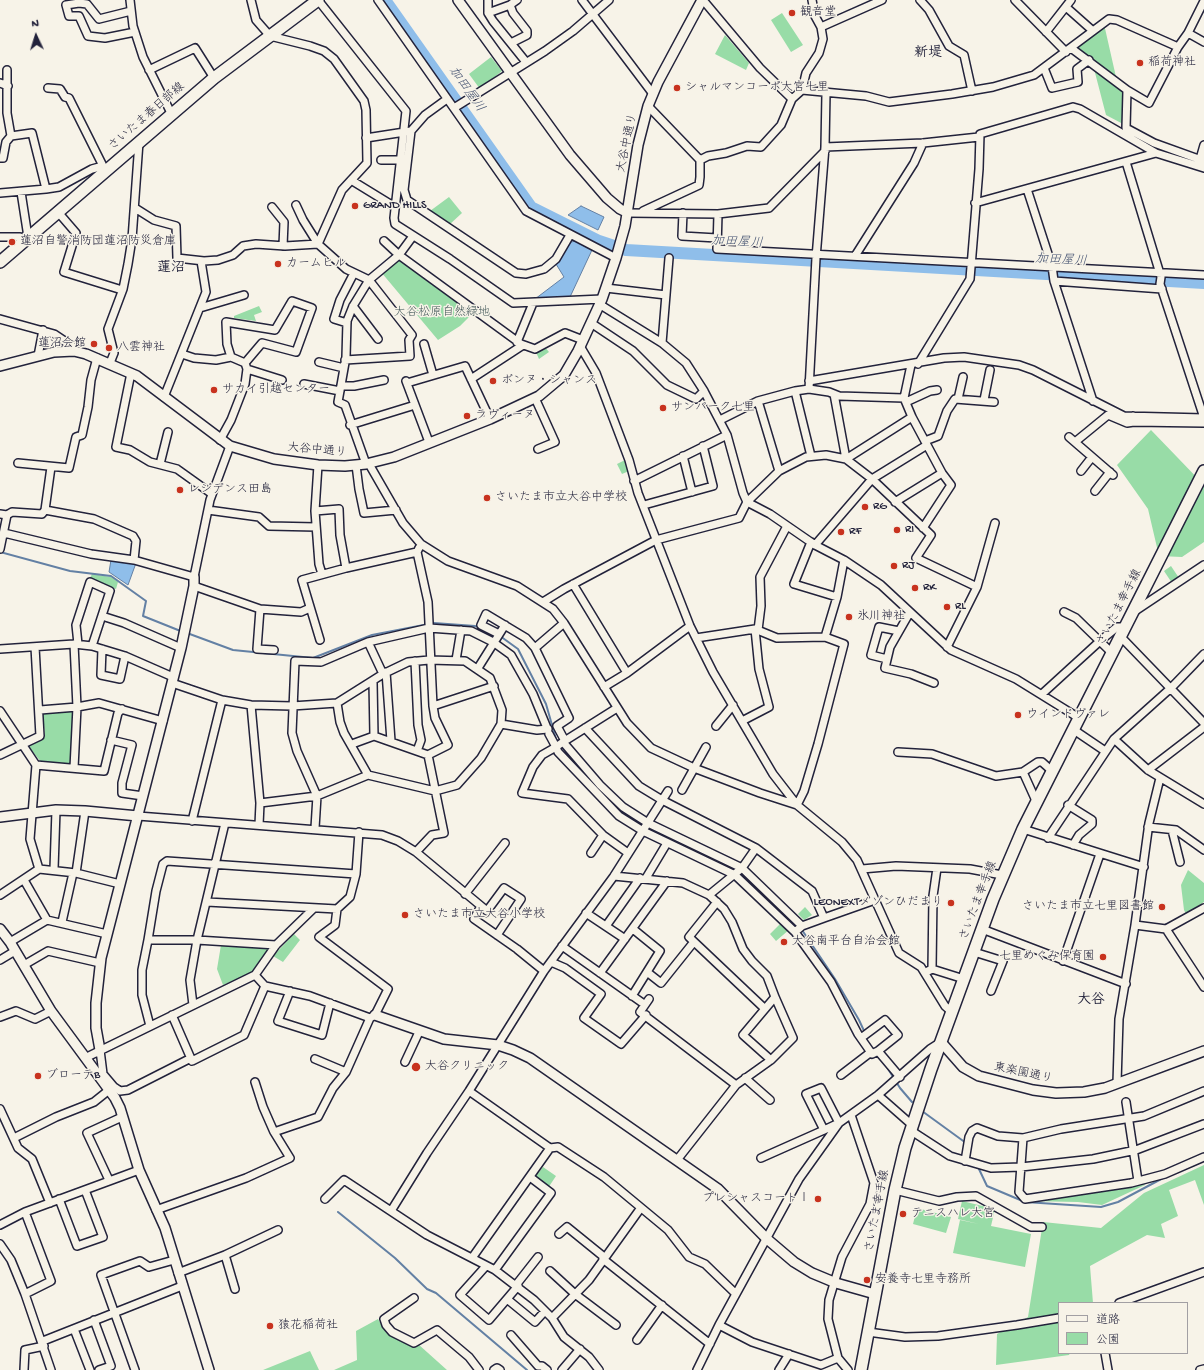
<!DOCTYPE html>
<meta charset="utf-8">
<style>
body{margin:0}
#map{position:relative;width:1204px;height:1370px;overflow:hidden;background:#f7f3e8;font-family:"Gochi Hand","Klee One",sans-serif}
canvas{display:block}
.legend{position:absolute;left:1058px;top:1302px;width:130px;height:52px;box-sizing:border-box;background:#f7f3e8;border:1px solid #a29fa3;margin:0;padding:5px 7px;list-style:none;font-size:12px;color:#22223b}
.legend li{display:flex;align-items:center;gap:8px;height:20px}
.legend b{width:20px;border:1px solid #a29fa3}
.north{position:absolute;left:16px;top:16px;width:40px;height:40px;-webkit-text-stroke:3px #f7f3e8;paint-order:stroke;rotate:356deg;font-size:11px;font-weight:700;line-height:16px;text-align:center;color:#22223b}
.north::after{content:'';display:block;margin:auto;width:14px;height:18px;background:#22223b;clip-path:polygon(50% 0,100% 100%,50% 72%,0 100%)}
</style>
<div id="map">
<canvas width="1204" height="1370"></canvas>
<ul class="legend">
<li><b style="height:5px;background:#f7f3e8"></b>道路</li>
<li><b style="height:11px;background:#98dca7"></b>公園</li>
</ul>
<div class="north">N</div>
</div>
<script>
const g = document.querySelector('canvas').getContext('2d');
g.lineJoin = 'round';
function fill(path, color) { g.fillStyle = color; g.fill(path, 'evenodd'); }
const toPath = rows => new Path2D(rows.map(r => 'M' + r).join(''));
function trace(path, color, width, dash) { g.strokeStyle = color; g.lineWidth = width; g.lineCap = dash ? 'butt' : 'round'; g.setLineDash(dash || []); g.stroke(path); }
function label(font, color, halo, rows, align = 'center') {
  g.font = font + ' "Gochi Hand","Klee One",sans-serif'; g.lineWidth = 3; g.setLineDash([]); g.textBaseline = 'middle'; g.strokeStyle = halo; g.fillStyle = color; for (const [text, x, y, turn = 0] of rows) {
    g.save(); g.translate(x, y); g.rotate((+turn || 0) * Math.PI / 180); g.textAlign = isNaN(turn) ? turn : align; if (halo) g.strokeText(text, 0, 0); g.fillText(text, 0, 0); g.restore();
  }
}
const green = toPath([
 [782,13,803,45,791,52,771,20],
 [1104,24,1116,77,1075,47],
 [725,35,749,63,746,70,715,54],
 [491,57,502,71,480,89,469,74],
 [1093,65,1123,89,1123,124,1106,115],
 [449,197,462,213,449,225,430,211],
 [399,257,423,277,447,292,473,313,460,326,438,340,381,272],
 [259,306,262,312,254,315,256,321,234,318,234,316],
 [544,346,549,352,539,359,535,350],
 [1151,430,1204,485,1204,542,1182,557,1159,556,1148,509,1117,465],
 [625,460,629,471,622,474,617,464],
 [1171,566,1179,578,1172,583,1164,571],
 [92,574,111,577,118,582,116,589,90,578],
 [73,710,71,764,41,762,29,747,30,743,45,735,43,714,45,712],
 [1188,870,1204,883,1204,902,1186,914,1184,910,1181,885],
 [805,907,812,915,804,920,798,914],
 [782,922,790,929,776,941,770,934],
 [294,934,300,940,283,962,273,956],
 [221,945,270,948,256,971,223,985,217,969],
 [1204,1165,1204,1205,1195,1180,1169,1190,1178,1216,1161,1224,1165,1238,1147,1235,1090,1266,1093,1303,1059,1303,1059,1353,1070,1353,1069,1355,996,1365,997,1334,1028,1317,1043,1222,1101,1228,1144,1193],
 [543,1167,556,1176,548,1188,535,1177],
 [1143,1182,1145,1185,1102,1205,1078,1202,1026,1201],
 [962,1201,995,1209,991,1226,1031,1234,1025,1267,953,1253,960,1220,979,1224,958,1219],
 [917,1208,951,1217,946,1233,913,1224],
 [378,1319,384,1329,390,1334,418,1344,447,1370,334,1370,357,1360,356,1331],
 [310,1351,319,1370,263,1370]
]);
const water = toPath([
 [581,206,604,217,598,230,568,215,581,206],
 [576,241,592,250,570,297,535,299,564,277,556,264,571,242,576,241],
 [111,560,136,563,128,585,109,572,111,560]
]);
const stream = toPath([
 [0,552,70,571,111,576,146,601,143,616,183,632],
 [187,633,233,650,313,658,372,635,434,623,475,626,481,628],
 [500,636,518,649,546,704,556,739,584,775],
 [619,811,637,823,736,870],
 [740,873,768,898],
 [802,930,835,979,859,1020,865,1033],
 [885,1064,900,1088,912,1102],
 [922,1111,966,1143],
 [978,1167,987,1186,1025,1202,1101,1207,1118,1202,1165,1177],
 [1189,1167,1204,1161],
 [338,1212,395,1258,427,1289,436,1293,527,1370]
]);
const river = toPath([
 [385,0,531,207,599,241,626,250,1204,283]
]);
const minor = toPath([
 [130,0,133,26,143,57,171,113],
 [251,0,256,20,270,36,310,46,324,51,334,59,364,101,366,110,367,163,342,190,318,244,303,220,296,205],
 [318,0,406,111,394,218,395,224,450,259,513,303,602,299],
 [378,0,526,211,616,258],
 [488,0,488,13,493,21,526,62],
 [582,0,653,94],
 [703,0,760,68,792,99],
 [920,0,929,10,949,46,964,55,972,91],
 [1015,0,1066,52],
 [510,5,513,13,527,31,527,35,511,43],
 [1066,7,1093,31],
 [131,11,99,19,87,4,79,3,66,5,69,16,79,16,88,36,105,38,135,32],
 [488,13,510,5,517,0],
 [821,27,882,0],
 [1046,32,1071,0],
 [1188,33,1204,42],
 [1071,48,1127,90,1126,128,1154,143,1204,161],
 [1044,68,1052,88,1078,82,1077,69,1089,60],
 [7,70,7,113,11,136,32,133,46,189,59,187,92,169,103,166,106,169],
 [149,70,195,48,214,78],
 [0,83,8,86],
 [48,88,60,89,65,97,69,98,103,166],
 [802,90,866,96,889,102,952,94,993,87,1034,75,1109,19,1117,20,1178,47,1188,33,1204,1],
 [1127,90,1149,103,1178,47],
 [454,108,545,51,573,31,609,0],
 [411,131,425,115,447,99],
 [366,138,411,131,404,190,407,200,516,273,526,274,544,269,556,259,570,235],
 [825,147,923,143,979,137],
 [0,158,3,158,6,142,11,136],
 [1200,159,1204,145],
 [381,160,401,160],
 [700,160,708,156,726,153,747,146,761,147,781,125,792,99,802,90,806,73,819,53,823,39,821,27,815,16,812,0],
 [351,180,395,207],
 [1027,189,1052,266,1054,281,1093,401],
 [21,192,28,237],
 [0,193,46,189],
 [975,203,1156,153],
 [272,207,284,222,283,246],
 [135,208,154,220,176,226,177,258,204,261,218,260,233,255,243,246,256,244,285,246,318,244,346,269,369,280,412,335,409,340,410,356,345,360],
 [57,211,76,233,64,272,122,290],
 [643,211,699,185,700,177,700,160,648,106],
 [628,213,718,214,769,208,825,151],
 [683,213,682,236,717,238],
 [718,214,717,249,1204,275],
 [0,237,20,237,24,241],
 [384,241,399,255,521,344,535,349,565,333,583,340],
 [855,256,914,163,923,143],
 [1054,281,1162,289],
 [606,288,666,295],
 [599,304,662,343,686,363,704,391,727,435,743,493,747,502,770,514,815,545,844,560,881,585,951,650,1016,679,1079,718],
 [353,306,378,339],
 [200,308,244,295],
 [0,319,54,334,72,346,74,351],
 [347,323,334,319,340,300,354,273],
 [591,323,633,351,667,385,696,399,704,391],
 [517,342,533,303],
 [662,343,669,258],
 [424,344,433,375],
 [580,346,596,373,629,460,638,493,690,626,713,672,773,774,797,805,842,842,857,860,899,953,921,967,945,1006,952,1012],
 [182,354,194,358,216,360,231,357],
 [38,356,43,330],
 [319,362,344,368],
 [110,363,114,353,108,329,123,289,128,264,132,239,139,142],
 [918,364,970,279,979,169,980,134,1073,107,1080,109,1156,153,1204,168],
 [247,369,282,380],
 [131,373,116,447,130,450,150,462,177,469,212,494],
 [471,379,523,345],
 [406,381,429,442],
 [809,381,944,358,964,357,1019,365,1033,370,1124,416,1204,418,1160,284,1161,277,1126,162],
 [407,383,465,366,490,419],
 [304,384,340,391],
 [341,386,354,386,384,380],
 [809,389,829,392,839,396,904,398,912,417,846,459,834,394],
 [164,397,206,292,201,261],
 [535,398,555,442,538,449],
 [904,398,911,365],
 [958,399,963,377],
 [984,400,990,370],
 [758,401,779,471],
 [906,402,930,391,937,390],
 [912,417,942,473,951,485,923,528],
 [720,420,758,401,795,391],
 [1134,422,1204,423],
 [350,425,415,405],
 [1069,437,1113,475],
 [220,440,231,420,245,384,247,369,245,363,231,357,227,344,226,322,275,330,292,301,312,308,296,352,262,343,245,363],
 [925,441,938,436,947,411,955,399,994,402],
 [1075,442,1108,415,1127,423,1134,422,1133,416],
 [683,456,692,492],
 [811,456,795,391,809,389,816,258,825,147,826,93],
 [18,463,69,468,76,437,82,435,88,407,91,380,97,358],
 [160,464,168,432],
 [366,464,345,405,338,402,346,357,347,321,353,306,369,280,399,255,413,236],
 [369,464,403,523,421,544,448,561,517,586,553,609,564,623,627,723,651,748,694,768,760,793,797,805],
 [318,465,315,511,319,564,322,574],
 [356,465,359,489,364,513,396,510],
 [1081,471,1092,457],
 [634,481,727,435],
 [1095,491,1110,472],
 [895,502,942,473],
 [644,505,713,486,703,446],
 [45,510,51,467],
 [208,510,259,517,269,526,316,527],
 [315,511,339,509,340,535,346,568],
 [0,514,7,515,12,512,42,514,45,510,94,519,133,536,136,541,134,560],
 [4,533,91,554,134,560,194,577,210,500,230,446],
 [811,542,794,584,837,597],
 [815,545,872,479,927,445],
 [0,549,7,515],
 [573,584,627,673],
 [194,586,260,609,301,612,310,608],
 [977,587,995,523],
 [543,602,564,589,656,540,739,518,747,502,779,471,806,457,826,455,846,459,872,479,931,535,916,558,977,587,947,647],
 [260,609,257,649,274,650],
 [1135,611,1204,565],
 [910,612,890,647,885,668,911,674,934,683],
 [1064,612,1076,618,1112,653],
 [102,616,124,623,181,648],
 [758,630,761,606,760,577,787,526],
 [499,634,481,625,486,614,526,638,535,648,569,718,557,726,565,741],
 [1120,636,1204,723],
 [696,638,755,629,777,638,825,637],
 [320,640,302,580,346,568,417,552,419,548],
 [368,642,383,674],
 [74,644,92,646,125,656,173,677],
 [78,644,76,625,90,582,110,591,92,646],
 [535,648,564,623],
 [0,649,74,644,77,707,74,768],
 [102,649,101,675,120,679,125,656],
 [887,659,871,655,879,627,899,631],
 [456,660,461,630],
 [415,661,418,725,421,740,417,751],
 [478,668,505,625],
 [386,672,391,741],
 [373,682,374,736,428,755,448,745,435,718,433,706,428,602,417,552],
 [172,683,222,700,251,705,292,706,337,703,383,674,408,662,429,660,465,661,490,678,502,710,501,724,481,758,457,785,435,791,368,775,317,796,260,803],
 [604,687,627,673,690,626],
 [1042,694,1100,641,1117,627,1125,627],
 [337,703,340,722,344,733,368,775],
 [251,705,260,803,259,825],
 [433,706,494,686],
 [40,710,77,707,99,703,163,721],
 [0,711,36,765,30,839,39,869],
 [742,721,769,707,759,669,755,629],
 [501,724,537,730,548,729],
 [716,726,733,705],
 [585,728,639,786,662,800,756,848,812,891,824,918,802,926,795,932],
 [1074,730,1105,751],
 [549,734,556,747,563,742,600,785,623,807,648,823,742,868,802,926],
 [1114,739,1148,770,1204,804],
 [111,740,132,745,122,783,122,793,143,796],
 [563,742,617,708],
 [352,744,374,736],
 [898,752,932,754,996,776,1023,772,1038,762,1042,762,1052,771],
 [0,755,40,736,35,647],
 [36,765,104,771,118,713,122,709],
 [1148,770,1204,727],
 [1023,772,1037,803],
 [682,790,706,747],
 [797,805,804,791,818,744,844,644,825,637,837,597,844,560],
 [1068,805,1092,820,1092,824,1079,835,1073,845],
 [138,816,382,835,398,841,416,852,481,906,474,919,517,949,544,971],
 [192,821,222,700],
 [1148,827,1176,830,1204,850],
 [315,828,317,796,297,751,292,733,295,661,321,662,368,642,429,628,471,631,493,642,511,655,533,694,547,728],
 [1023,829,1144,867],
 [1172,830,1180,862],
 [1048,838,1114,739,1172,687,1204,654],
 [416,852,432,835,444,833,428,755],
 [591,853,603,835],
 [628,853,603,835,568,799,522,793,533,767,542,755,556,747,558,752,619,816,643,831,735,875,795,932,831,982,858,1034,872,1054,878,1051,900,1077],
 [54,869,56,810],
 [862,869,896,866,970,869,1002,875],
 [76,873,85,811],
 [614,876,683,883,709,895],
 [646,878,667,843],
 [24,880,47,920],
 [465,894,505,843],
 [0,895,39,869,76,873,120,884],
 [207,902,337,909],
 [717,902,689,937,764,1008],
 [481,906,487,911,504,888,521,899,497,935],
 [586,913,625,939],
 [824,918,875,900],
 [62,922,73,873],
 [1135,925,1166,929,1204,908],
 [606,926,640,878],
 [982,929,1126,984],
 [1166,929,1204,987],
 [148,940,156,891,163,864,167,861,356,874],
 [10,942,47,920,107,934],
 [562,946,644,1004],
 [974,952,1003,961,991,991],
 [0,960,15,951],
 [1063,961,1100,854],
 [551,962,565,968,601,994,584,1018,621,1044,646,1015],
 [24,965,48,951,100,963],
 [932,969,933,896,937,868],
 [928,971,932,969,964,979],
 [647,972,661,983,693,943],
 [600,973,667,881],
 [255,975,265,986,310,996,370,1018],
 [290,991,278,1021,322,1035,330,1003],
 [632,996,660,951,633,929],
 [649,999,640,1012,736,1085],
 [193,1005,190,980,197,940,225,823],
 [172,1015,192,1061,244,1035,265,986],
 [0,1017,16,1011,35,1019,51,1011],
 [150,1026,142,995,142,970,148,940,197,940,276,945],
 [861,1038,885,1020,898,1035,878,1051],
 [100,1050,103,1074,114,1087,120,1091,128,1090,191,1058],
 [85,1058,255,975,276,945,313,909],
 [315,1059,346,1072],
 [771,1060,793,1038,775,997],
 [405,1062,419,1032],
 [841,1075,871,1052],
 [745,1078,770,1100],
 [255,1082,263,1107,274,1132],
 [1117,1083,1119,1019,1135,925,1149,823,1160,778],
 [469,1091,550,1148,558,1147,604,1177,668,1230,689,1257,705,1264,736,1294],
 [878,1095,912,1125],
 [1126,1102,1138,1181],
 [0,1109,18,1148,32,1159,50,1203],
 [910,1130,950,1156,991,1168,1021,1167,1093,1159,1136,1150,1204,1124],
 [14,1138,56,1117,94,1102,109,1090],
 [1023,1138,1019,1192,1025,1199,1131,1183,1165,1174,1204,1157],
 [761,1158,824,1130,839,1123,821,1088,806,1094,824,1130],
 [677,1160,736,1085,771,1060,743,1035,775,997,767,976,752,961,743,949,732,922,724,909,709,895,742,868,756,848],
 [965,1161,969,1137,972,1131,977,1128,998,1136,1023,1138,1061,1129,1144,1116,1204,1091],
 [109,1180,87,1133,122,1117],
 [895,1190,939,1201,957,1197,976,1196,1031,1227,1042,1227],
 [59,1199,77,1246,103,1237,85,1190],
 [325,1199,344,1180,427,1235,495,1270,534,1300,552,1318,564,1337,589,1357,599,1370],
 [156,1210,246,1178,290,1158,274,1132,318,1117,333,1088,346,1072,370,1018,375,1015,388,989,319,937,335,925,337,909,350,897,356,874,359,832],
 [391,1211,427,1153,469,1091,544,971,614,876,668,791],
 [25,1212,51,1281,25,1294],
 [0,1225,25,1212,139,1170],
 [559,1234,567,1227,604,1257],
 [0,1244,11,1260,25,1294,51,1370],
 [225,1255,235,1289],
 [472,1258,550,1148],
 [603,1259,710,1344],
 [486,1266,460,1295,489,1320,518,1286],
 [495,1270,551,1193,530,1177],
 [550,1271,575,1294,616,1325],
 [178,1273,225,1255,278,1230],
 [516,1285,538,1257],
 [414,1298,384,1319,386,1325,392,1332,414,1343,437,1330,469,1357,479,1370],
 [507,1299,535,1322,545,1311],
 [1119,1303,1204,1272],
 [552,1318,589,1280,640,1209],
 [94,1320,111,1366,99,1370],
 [719,1325,752,1342,821,1365,838,1358],
 [74,1329,90,1370],
 [868,1332,905,1337,938,1336,1017,1325,1059,1318],
 [511,1335,538,1366,542,1366,547,1370],
 [637,1340,662,1305],
 [43,1341,182,1286],
 [1105,1353,1108,1370],
 [24,1370,25,1350,44,1346],
 [135,1370,101,1275,140,1261,149,1267,174,1260],
 [494,1370,497,1368,500,1370],
 [562,1370,580,1349],
 [697,1370,719,1325,799,1179,839,1123,878,1095,930,1049,941,1042],
 [779,1370,789,1354],
 [848,1370,838,1358,828,1319,829,1300,842,1257,870,1204,874,1183,851,1115],
 [1200,1370,1204,1369]
]);
const tertiary = toPath([
 [458,0,570,155,607,198,620,209,628,213],
 [0,366,54,352,74,351,86,354,137,376,230,446,274,459,318,465,345,466,366,464,394,457,490,419,539,396,564,375,578,351,602,299,616,258,625,226,638,145,648,106,658,82,702,0],
 [0,817,56,810,85,811,138,816],
 [0,929,10,942,51,1011,115,1098,120,1108,139,1170,165,1228,209,1370],
 [375,1015,444,1039,498,1045,513,1050,530,1058,718,1189,767,1239,794,1262,812,1273,836,1283,875,1294],
 [941,1042,963,1067,979,1076,1033,1090,1056,1093,1084,1092,1105,1088,1204,1051],
 [100,1050,96,1028,96,1003,101,958,181,648,194,586,194,577]
]);
const primary = toPath([
 [0,262,214,78,318,0],
 [861,1370,895,1190,905,1148,931,1069,993,899,1023,829,1204,471]
]);
const markers = [
 [792,13,4,"#c8321e"],
 [1140,63,4,"#c8321e"],
 [677,88,4,"#c8321e"],
 [355,206,4,"#c8321e"],
 [12,242,4,"#c8321e"],
 [278,264,4,"#c8321e"],
 [94,344,4,"#c8321e"],
 [109,348,4,"#c8321e"],
 [493,381,4,"#c8321e"],
 [214,390,4,"#c8321e"],
 [663,408,4,"#c8321e"],
 [467,416,4,"#c8321e"],
 [180,490,4,"#c8321e"],
 [487,498,4,"#c8321e"],
 [865,507,4,"#c8321e"],
 [897,530,4,"#c8321e"],
 [841,532,4,"#c8321e"],
 [894,566,4,"#c8321e"],
 [915,588,4,"#c8321e"],
 [947,607,4,"#c8321e"],
 [849,617,4,"#c8321e"],
 [1018,715,4,"#c8321e"],
 [951,903,4,"#c8321e"],
 [1162,907,4,"#c8321e"],
 [405,915,4,"#c8321e"],
 [784,942,4,"#c8321e"],
 [1103,957,4,"#c8321e"],
 [416,1067,5,"#c8321e"],
 [38,1076,4,"#c8321e"],
 [818,1199,4,"#c8321e"],
 [903,1214,4,"#c8321e"],
 [867,1280,4,"#c8321e"],
 [270,1326,4,"#c8321e"]
];
const poiNames = [
 ["観音堂",800,13],
 ["稲荷神社",1148,63],
 ["シャルマンコーポ大宮七里",685,88],
 ["GRAND HILLS",363,206],
 ["蓮沼自警消防団蓮沼防災倉庫",20,242],
 ["カームヒル",286,264],
 ["蓮沼会館",86,344,"right"],
 ["八雲神社",117,348],
 ["ボンヌ・シャンス",501,381],
 ["サカイ引越センター",222,390],
 ["サンパーク七里",671,408],
 ["ラヴィーヌ",475,416],
 ["レジデンス田島",188,490],
 ["さいたま市立大谷中学校",495,498],
 ["RG",873,507],
 ["RI",905,530],
 ["RF",849,532],
 ["RJ",902,566],
 ["RK",923,588],
 ["RL",955,607],
 ["氷川神社",857,617],
 ["ウインドヴァレ",1026,715],
 ["LEONEXTメゾンひだまり",943,903,"right"],
 ["さいたま市立七里図書館",1154,907,"right"],
 ["さいたま市立大谷小学校",413,915],
 ["大谷南平台自治会館",792,942],
 ["七里めぐみ保育園",1095,957,"right"],
 ["大谷クリニック",425,1067],
 ["ブローテB",46,1076],
 ["プレシャスコートⅠ",810,1199,"right"],
 ["テニスハレ大宮",911,1214],
 ["安養寺七里寺務所",875,1280],
 ["猿花稲荷社",278,1326]
];
const streetNames = [
 ["さいたま春日部線",147,117,-41],
 ["大谷中通り",628,143,-78],
 ["大谷中通り",317,451,5],
 ["さいたま幸手線",1120,608,-63],
 ["さいたま幸手線",979,901,-69],
 ["東楽園通り",1023,1074,12],
 ["さいたま幸手線",878,1211,-79]
];
const parkNames = [
 ["大谷松原自然緑地",442,313]
];
const waterNames = [
 ["加田屋川",466,90,55],
 ["加田屋川",737,243,3],
 ["加田屋川",1061,261,3]
];
const quarterNames = [
 ["新堤",928,54],
 ["蓮沼",171,269],
 ["大谷",1091,1001]
];
fill(green, '#98dca7');
fill(water, '#8fbeea');
trace(water, '#6380a4', 1);
trace(stream, '#6380a4', 2);
trace(river, '#8fbeea', 12);
trace(minor, '#22223b', 10);
trace(tertiary, '#22223b', 12);
trace(primary, '#22223b', 14);
trace(minor, '#f7f3e8', 7);
trace(tertiary, '#f7f3e8', 9);
trace(primary, '#f7f3e8', 11);
for (const [x, y, r, color] of markers) { const dot = new Path2D(); dot.arc(x, y, r, 0, 2 * Math.PI); g.fillStyle = color; g.fill(dot); trace(dot, '#f7f3e8', 1.5); }
label('12px', '#22223b', '#f7f3e8', poiNames, 'left');
label('12px', '#22223b', '#f7f3e8', streetNames);
label('12px', '#455a5b', '#f7f3e8', parkNames);
label('italic 13px', '#435170', '#f7f3e8', waterNames);
label('bold 14px', '#22223b', '#f7f3e8', quarterNames);
</script>
